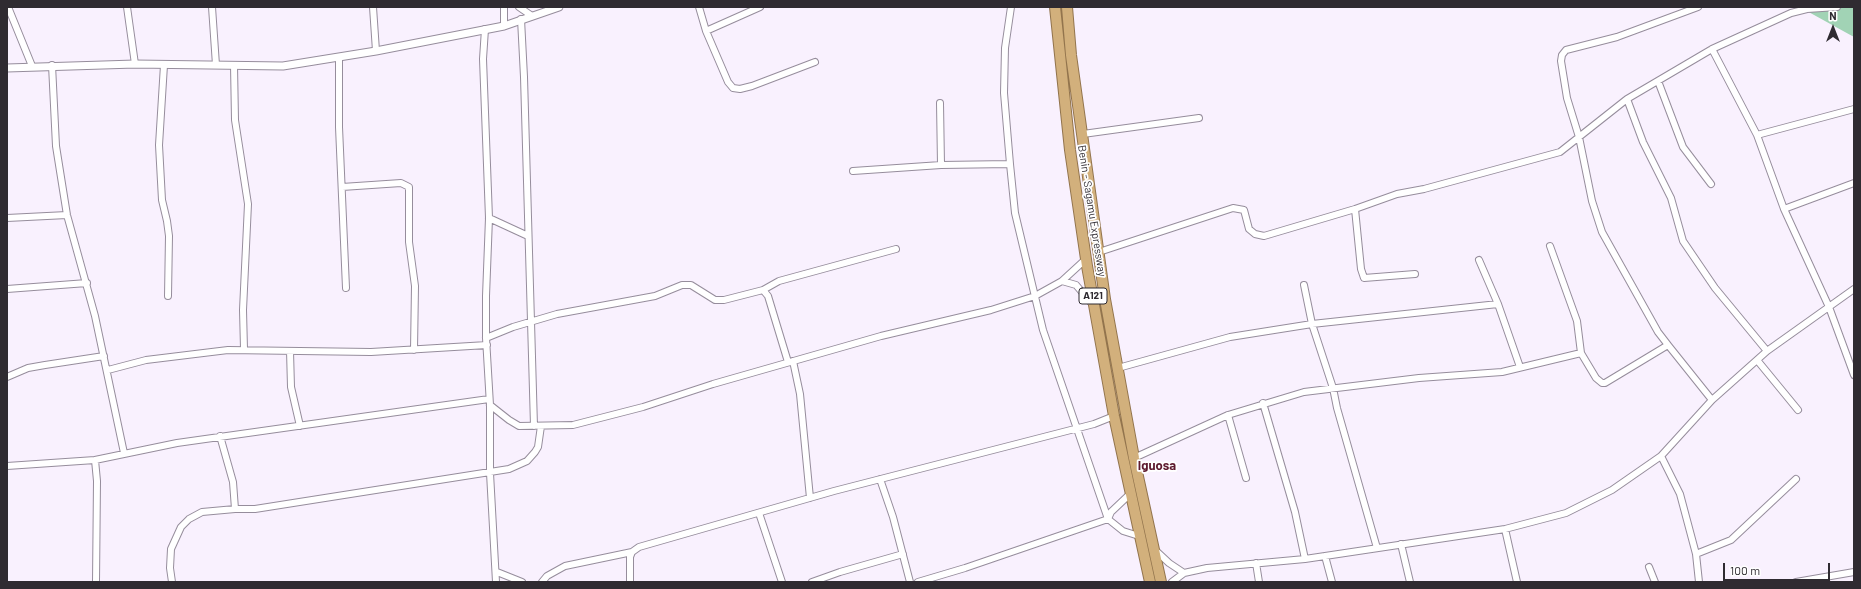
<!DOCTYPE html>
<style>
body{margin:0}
#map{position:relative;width:1861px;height:589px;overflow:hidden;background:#f9f1fe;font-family:Barlow,sans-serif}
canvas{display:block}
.frame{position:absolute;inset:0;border:8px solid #2f2b31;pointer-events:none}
.north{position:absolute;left:1813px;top:8px;width:40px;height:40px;-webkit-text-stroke:3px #fff;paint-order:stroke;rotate:0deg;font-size:11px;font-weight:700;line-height:16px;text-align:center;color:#2f2b31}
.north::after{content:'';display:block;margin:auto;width:14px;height:18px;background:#2f2b31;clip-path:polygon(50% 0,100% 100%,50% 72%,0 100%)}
.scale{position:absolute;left:1723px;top:563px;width:107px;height:18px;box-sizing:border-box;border:2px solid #2f2b31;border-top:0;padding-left:5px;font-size:12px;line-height:14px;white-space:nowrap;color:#2f2b31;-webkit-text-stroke:3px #fff;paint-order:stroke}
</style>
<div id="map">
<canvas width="1861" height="589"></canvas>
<div class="frame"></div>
<div class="north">N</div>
<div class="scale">100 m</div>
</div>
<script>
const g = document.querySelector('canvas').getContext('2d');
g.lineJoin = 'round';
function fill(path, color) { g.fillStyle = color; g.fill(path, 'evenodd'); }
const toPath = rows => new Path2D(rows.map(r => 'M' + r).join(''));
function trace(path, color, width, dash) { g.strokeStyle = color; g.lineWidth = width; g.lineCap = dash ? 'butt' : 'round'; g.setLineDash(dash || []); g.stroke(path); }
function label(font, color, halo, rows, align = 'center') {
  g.font = font + ' Barlow,sans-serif'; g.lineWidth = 3.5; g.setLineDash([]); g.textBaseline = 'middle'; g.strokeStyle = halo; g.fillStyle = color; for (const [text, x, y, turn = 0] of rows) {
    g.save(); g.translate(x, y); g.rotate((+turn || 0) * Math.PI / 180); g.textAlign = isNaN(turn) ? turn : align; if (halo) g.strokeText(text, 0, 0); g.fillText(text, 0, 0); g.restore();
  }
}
const green = toPath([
 [1799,7,1854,7,1854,37,1805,10]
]);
const minor = toPath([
 [8,7,32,66],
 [127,7,135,64],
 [212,7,216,65],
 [373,7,376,51],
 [519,7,532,16],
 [699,7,706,31,728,82,733,88,740,89,752,86,815,62],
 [1011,7,1005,48,1004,93,1010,164,1015,213,1043,330,1108,519,1123,531,1139,536],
 [521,19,524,77,534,426],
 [504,26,504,7],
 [485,29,483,59,489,218,486,296,486,338,490,405,490,473,496,582],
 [706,31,760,7],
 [1712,49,1757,135,1784,209,1829,307,1854,375],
 [339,58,339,127,346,288],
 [52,65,56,146,67,215,95,316,124,453],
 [164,65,159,145,162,200,167,221,169,236,168,296],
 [234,65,235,120,248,204,243,310,244,349],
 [1658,81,1683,147,1711,184],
 [1627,99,1643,142,1671,198,1683,241,1715,288,1767,351],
 [940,103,941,165],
 [1083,134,1199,118],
 [1757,135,1854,109],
 [853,171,941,165,1010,164],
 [342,187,401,183,409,187,409,242,415,286,414,350],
 [1355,209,1361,269,1364,278,1415,274],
 [1784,209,1854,183],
 [7,218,67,215],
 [489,218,528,236],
 [1550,246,1577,321,1581,353,1596,378,1602,383,1605,383,1668,345,1658,332,1602,232,1592,201,1579,137,1567,98,1561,61,1562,55,1566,50,1617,37,1698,7],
 [1099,252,1233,208,1244,210,1249,229,1255,234,1264,236,1355,209,1397,194,1424,189,1560,152,1627,99,1712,49,1791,13,1807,9,1837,7],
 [1479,260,1498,304,1520,367],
 [1062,281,1076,285,1093,305],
 [7,289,87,283],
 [763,290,779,281,896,249],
 [486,338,513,327,557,314,655,296,682,285,691,285,715,300,724,300,763,290,768,296,788,362],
 [1668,345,1712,400],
 [290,351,291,387,300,426],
 [1757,360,1798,410],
 [793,361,800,394,810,498],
 [1118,368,1230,337,1312,324,1304,285],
 [108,370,146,360,228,350,371,352,487,345],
 [7,377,28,368,45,365,104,356],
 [1263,403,1295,512,1305,559],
 [490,405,509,420,519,426,573,425,643,407,713,384,881,336,991,310,1035,296,1062,281,1086,259],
 [1228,415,1246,478],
 [1661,456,1680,494,1696,554,1699,582],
 [1134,458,1228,415,1304,392,1419,378,1502,372,1581,353],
 [7,466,95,460],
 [880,479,893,517,910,582],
 [235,509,255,509,509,469,527,461,535,452,538,447,541,426],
 [759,513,782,582],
 [1505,529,1517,582],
 [1401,544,1410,582],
 [1377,548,1337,408,1333,388,1312,324,1498,304],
 [1154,549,1169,563,1184,573],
 [1696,554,1731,540,1796,479],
 [1325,556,1332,582],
 [1256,563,1259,582],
 [1649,567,1655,582],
 [497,572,522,582],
 [96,582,97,481,95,460,177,443,489,399],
 [172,582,170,568,171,549,181,527,189,519,202,512,235,509,233,482,220,436],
 [542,582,547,576,565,566,632,552],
 [630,582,630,557,632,552,639,547,834,491,1094,424,1114,416],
 [812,582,840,572,903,554],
 [918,582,965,568,1108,519,1111,512,1130,494],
 [1172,582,1184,573,1207,568,1305,559,1505,529,1566,513,1612,490,1661,456,1712,400,1767,351,1854,289],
 [1796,582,1854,572]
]);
const tertiary = toPath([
 [7,68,135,64,283,66,376,51,504,26,559,7]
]);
const trunk = toPath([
 [1055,7,1070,150,1087,266,1114,416,1150,582],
 [1067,7,1071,55,1105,299,1134,458,1161,582]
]);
const shields = [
 [1093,296,28]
];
const shieldNames = [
 ["A121",1093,296]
];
const streetNames = [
 ["Benin - Sagamu Expressway",1092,211,81]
];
const quarterNames = [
 ["Iguosa",1157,466]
];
fill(green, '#a1d3b5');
trace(minor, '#968d9c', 8);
trace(tertiary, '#968d9c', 9);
trace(trunk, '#92744d', 12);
trace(minor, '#fff', 6);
trace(tertiary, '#fff', 7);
trace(trunk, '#d2b07c', 10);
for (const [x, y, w] of shields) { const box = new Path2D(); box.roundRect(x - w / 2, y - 8, w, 16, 3); g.fillStyle = '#fff'; g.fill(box); trace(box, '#2f2b31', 1); }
label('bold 10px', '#2f2b31', null, shieldNames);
label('11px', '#2f2b31', '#fff', streetNames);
label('bold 13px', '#5e1a2f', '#fff', quarterNames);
</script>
